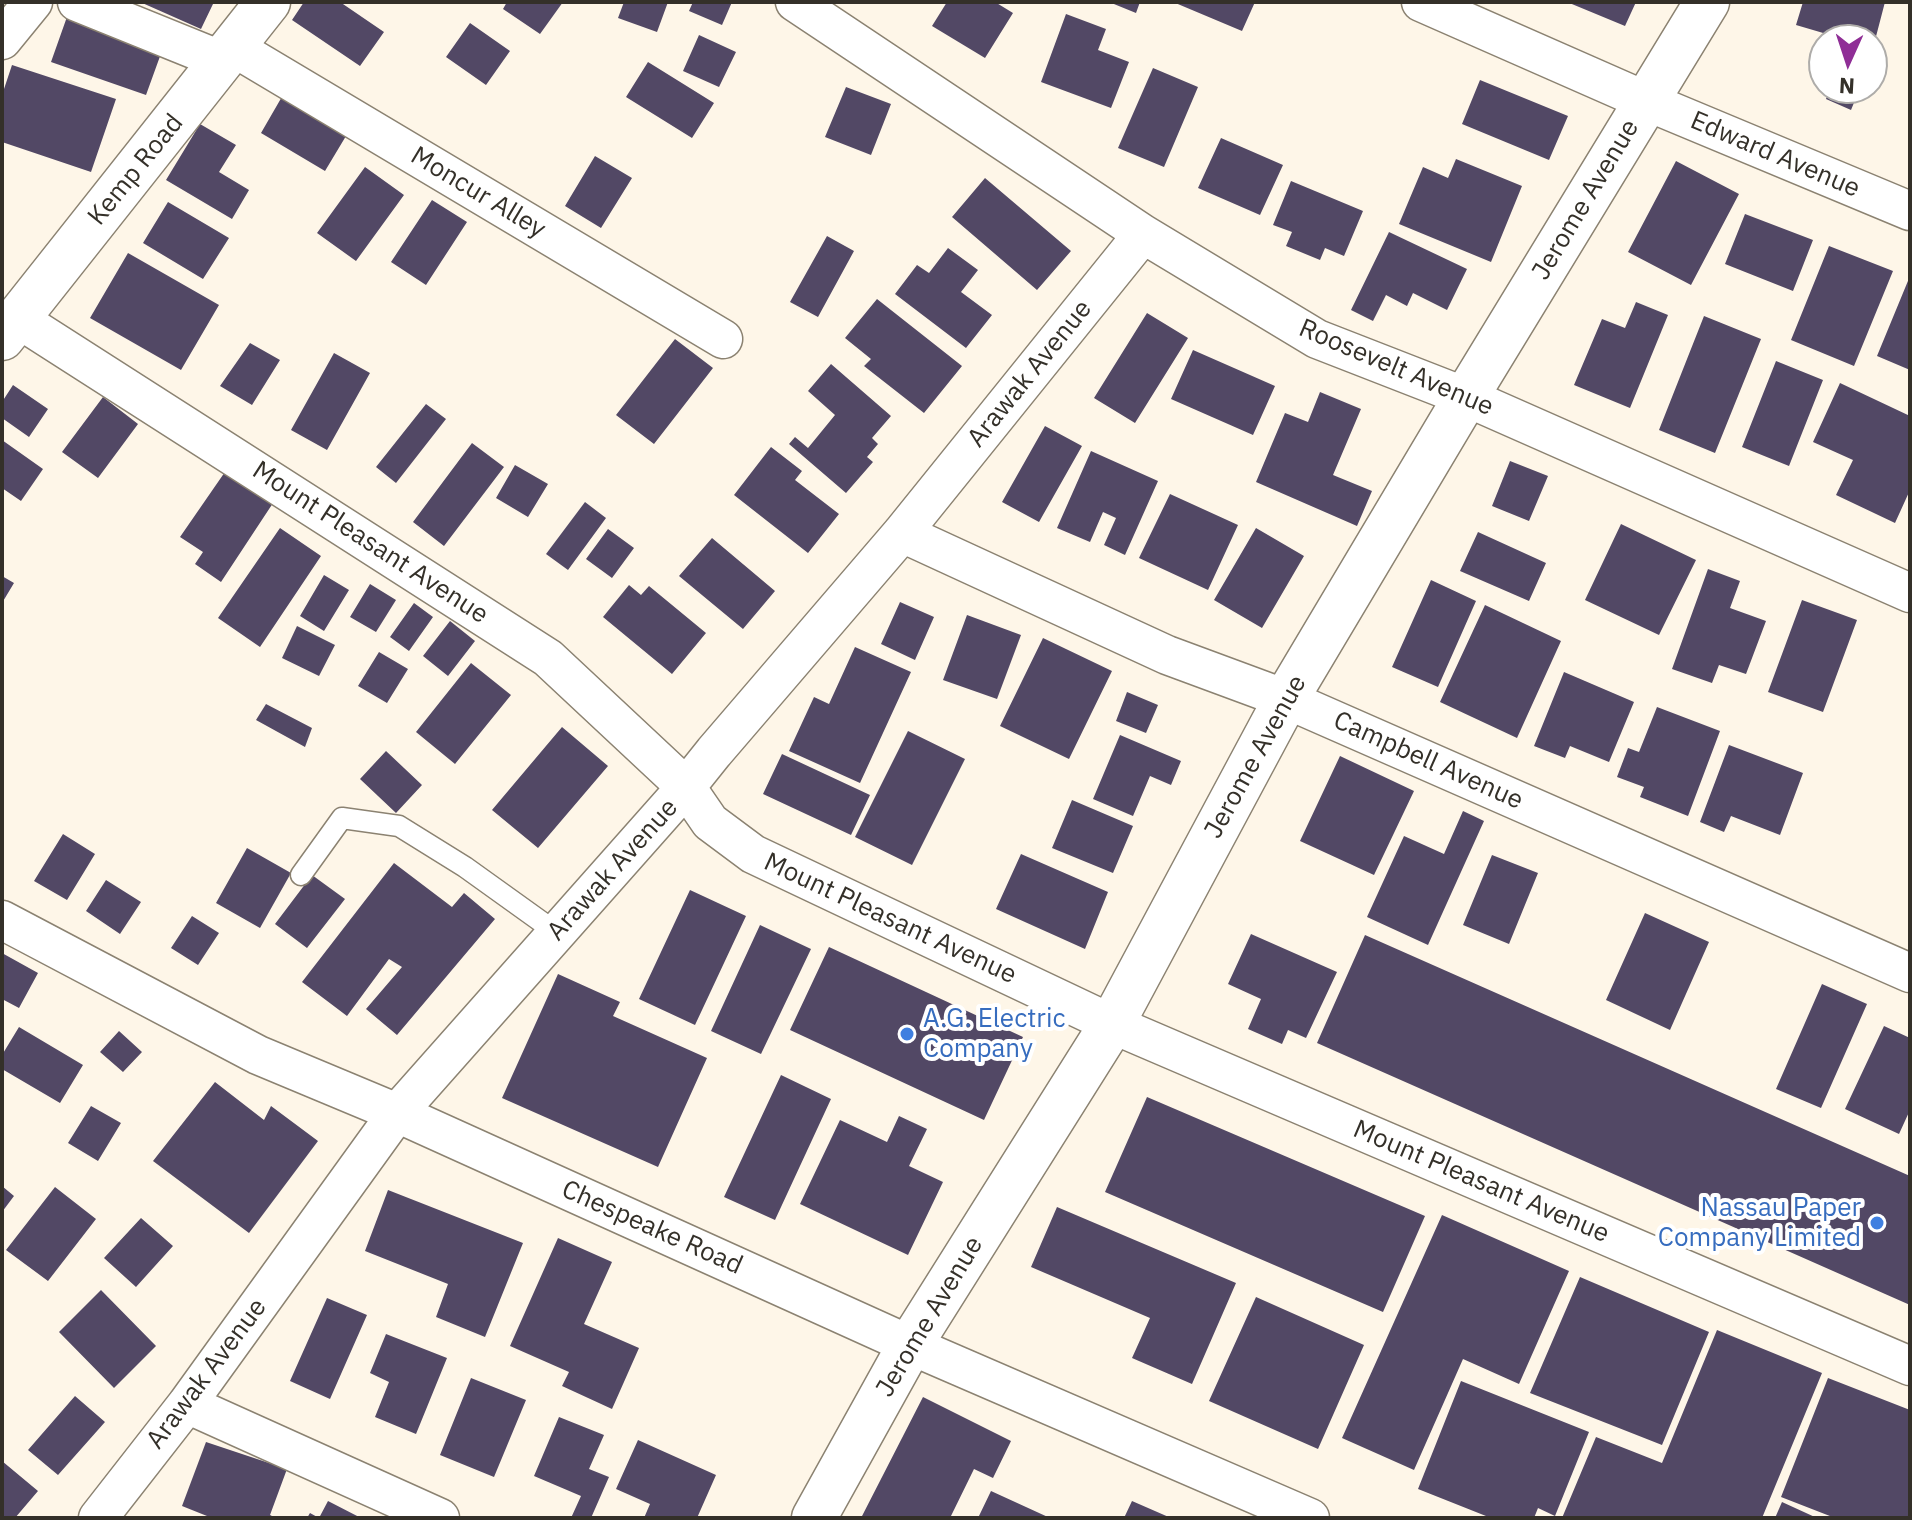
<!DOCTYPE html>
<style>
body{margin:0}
#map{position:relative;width:1912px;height:1520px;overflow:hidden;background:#fef6e8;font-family:"IBM Plex Sans",sans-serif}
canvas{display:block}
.frame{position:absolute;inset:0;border:4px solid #343029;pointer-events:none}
.north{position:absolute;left:1808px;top:24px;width:80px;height:80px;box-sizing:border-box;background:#fff;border:2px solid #aeaca9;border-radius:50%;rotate:183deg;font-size:22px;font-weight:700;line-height:32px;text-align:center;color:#343029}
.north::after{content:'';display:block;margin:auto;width:28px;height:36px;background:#8f2e96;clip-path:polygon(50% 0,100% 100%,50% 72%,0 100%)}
</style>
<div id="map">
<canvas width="1912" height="1520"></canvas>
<div class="frame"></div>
<div class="north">N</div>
</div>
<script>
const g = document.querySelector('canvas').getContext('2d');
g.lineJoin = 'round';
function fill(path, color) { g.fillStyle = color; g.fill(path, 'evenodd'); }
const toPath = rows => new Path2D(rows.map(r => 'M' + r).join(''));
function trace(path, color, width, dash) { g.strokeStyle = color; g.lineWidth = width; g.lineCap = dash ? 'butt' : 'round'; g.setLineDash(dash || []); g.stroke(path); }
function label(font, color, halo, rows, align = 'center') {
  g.font = font + ' "IBM Plex Sans",sans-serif'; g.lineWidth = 8; g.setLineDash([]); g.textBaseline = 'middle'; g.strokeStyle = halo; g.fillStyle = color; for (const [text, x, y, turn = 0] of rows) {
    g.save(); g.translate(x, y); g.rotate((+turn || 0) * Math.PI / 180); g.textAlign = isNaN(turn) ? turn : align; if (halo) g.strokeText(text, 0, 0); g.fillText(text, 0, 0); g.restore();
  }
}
const building = toPath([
 [140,2,209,2,213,4,201,29],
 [304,2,340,2,384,32,360,66,292,20],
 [507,2,563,2,540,34,503,9],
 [624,2,668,2,657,32,618,18],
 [693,2,732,2,722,25,689,11],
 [947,2,995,2,1013,13,985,58,932,26],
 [1109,2,1140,2,1136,13],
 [1173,2,1255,2,1242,31],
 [1567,2,1636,2,1625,26],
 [1803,2,1885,2,1873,48,1872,40,1847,40,1796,25],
 [68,14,163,48,146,95,51,62],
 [1066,14,1106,29,1098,50,1129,62,1111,108,1041,82],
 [470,23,510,51,486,85,446,57],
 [699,35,736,52,719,87,683,71],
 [648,62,714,103,692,138,626,97],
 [12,65,116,99,91,172,2,142,2,95],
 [1153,68,1198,87,1164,167,1118,148],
 [1480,80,1568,116,1549,160,1462,124],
 [846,87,891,104,871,155,825,137],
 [287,88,352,126,325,171,261,133],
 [1830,88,1860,88,1851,110,1826,99],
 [200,124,236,145,219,172,249,190,232,219,166,180],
 [1221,138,1283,165,1260,215,1198,188],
 [595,156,632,178,601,228,565,206],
 [1456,159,1522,186,1491,262,1399,224,1423,167,1448,178],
 [1676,161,1739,194,1691,285,1628,252],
 [365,167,404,195,356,261,317,233],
 [985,178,1071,251,1037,290,952,217],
 [1291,181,1363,211,1344,256,1325,248,1320,260,1286,246,1292,232,1273,225],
 [432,200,467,222,426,285,391,262],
 [168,202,229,238,203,279,143,243],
 [1745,214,1813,240,1793,291,1725,264],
 [1389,232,1467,269,1447,310,1413,293,1407,306,1386,295,1373,321,1351,310],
 [827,236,854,251,818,317,790,302],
 [1829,246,1893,271,1854,366,1791,340],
 [948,248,978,270,961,292,992,315,966,348,895,294,917,265,929,273],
 [128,253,219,305,181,370,90,318],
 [1910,276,1910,370,1877,356],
 [877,299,962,366,924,413,864,366,871,359,845,338],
 [1636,302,1668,315,1630,408,1574,385,1602,319,1625,328],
 [1147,313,1188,338,1135,423,1094,398],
 [1704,316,1761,339,1715,453,1659,430],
 [675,339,713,368,654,444,616,415],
 [250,343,280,360,252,405,220,386],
 [1193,350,1275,386,1253,435,1171,399],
 [334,353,370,373,327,450,291,430],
 [1776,361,1823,380,1789,466,1742,447],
 [831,364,891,416,872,438,878,444,867,457,873,462,846,493,789,444,795,437,808,448,835,415,808,391],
 [1840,383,1910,416,1910,490,1895,523,1836,495,1853,460,1813,442],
 [13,385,48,409,29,437,2,418,2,402],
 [1320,392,1361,409,1333,475,1372,491,1357,526,1256,482,1285,413,1308,422],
 [103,397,138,424,98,478,62,452],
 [426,404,446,419,396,483,376,467],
 [1045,426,1082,446,1039,522,1002,502],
 [2,440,43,469,21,501,2,488],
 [472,443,504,467,444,546,413,522],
 [771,447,802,471,795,480,839,514,808,553,734,495],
 [1091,451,1158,481,1125,555,1104,545,1116,518,1103,512,1090,542,1057,528],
 [1510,461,1548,476,1529,521,1492,506],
 [515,465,548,484,528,517,496,498],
 [227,469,275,500,221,582,195,564,203,552,180,537],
 [1170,494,1238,525,1208,590,1139,558],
 [585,502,606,518,568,570,546,554],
 [1621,524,1696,560,1659,635,1585,600],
 [280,528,321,556,260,647,218,618],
 [1256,528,1304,556,1262,628,1214,600],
 [608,529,634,548,612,578,586,559],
 [1478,532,1546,563,1529,601,1460,571],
 [712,538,775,591,743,629,679,576],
 [1708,569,1740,581,1730,608,1766,621,1746,674,1719,665,1712,683,1672,669],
 [324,575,349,590,324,631,300,616],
 [2,576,14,583,2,603],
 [1431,580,1476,601,1438,687,1392,667],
 [370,584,396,600,376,632,350,617],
 [629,585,641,595,649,586,706,633,672,674,603,617],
 [1802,600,1857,620,1823,712,1768,692],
 [900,602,934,617,915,660,881,644],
 [414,603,433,617,409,651,390,637],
 [1485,605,1561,641,1517,738,1440,702],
 [967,615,1021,635,997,699,943,680],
 [450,621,475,641,448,676,423,656],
 [297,626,335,645,319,676,282,658],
 [1043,638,1112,671,1069,759,1000,726],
 [855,647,911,672,860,783,789,751,814,697,829,704],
 [379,652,408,669,387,703,358,686],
 [471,663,511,695,455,764,416,732],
 [1564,672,1634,702,1609,762,1570,746,1565,758,1534,746],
 [1127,692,1158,705,1146,733,1116,721],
 [266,704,312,728,305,747,256,720],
 [1657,707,1720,731,1688,816,1640,797,1644,787,1617,777,1628,748,1639,752],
 [562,727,608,766,538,848,492,810],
 [908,731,965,759,912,865,855,837],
 [1120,735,1181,761,1171,785,1150,776,1133,816,1093,799],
 [1729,745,1803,773,1780,835,1731,816,1724,832,1700,822],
 [386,751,422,785,396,813,360,779],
 [782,754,870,795,851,835,763,794],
 [1340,756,1414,791,1374,875,1300,841],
 [1072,800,1133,826,1113,873,1052,848],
 [1463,811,1484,821,1428,945,1367,917,1404,836,1444,854],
 [63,834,95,854,67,900,34,881],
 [247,848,291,873,260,928,216,903],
 [1021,854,1108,892,1085,949,996,909],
 [1492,855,1538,873,1509,944,1463,925],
 [394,863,452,907,464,893,495,919,397,1035,366,1009,402,967,389,959,347,1016,302,982],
 [312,875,345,899,307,948,275,924],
 [106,880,141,902,120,934,86,911],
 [690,890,746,916,695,1025,639,999],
 [1645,913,1709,942,1670,1030,1606,1000],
 [192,916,219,933,198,965,171,948],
 [760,925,811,949,761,1054,711,1031],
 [1251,934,1337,972,1306,1038,1288,1030,1282,1044,1248,1029,1261,999,1228,984],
 [1365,935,1910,1176,1910,1305,1317,1043],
 [829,947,1023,1037,984,1120,790,1030],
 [2,953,38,973,19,1008,2,999],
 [558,974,620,1002,613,1016,707,1058,658,1167,502,1098],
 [1822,984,1867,1004,1821,1108,1776,1089],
 [1884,1026,1910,1038,1910,1110,1899,1134,1845,1109],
 [19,1027,83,1065,60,1103,2,1069,2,1055],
 [119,1031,142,1052,123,1072,100,1052],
 [781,1075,831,1099,775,1220,724,1197],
 [215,1082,264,1120,271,1106,318,1141,249,1233,153,1161],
 [1147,1097,1425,1216,1383,1312,1105,1192],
 [91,1106,121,1123,98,1161,68,1143],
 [899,1116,927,1129,909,1166,943,1182,908,1255,800,1204,840,1120,887,1142],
 [2,1186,14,1196,2,1212],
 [55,1187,96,1219,48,1281,6,1250],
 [388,1190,523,1243,485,1337,436,1317,448,1284,365,1251],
 [1057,1207,1236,1283,1192,1384,1132,1358,1150,1318,1031,1267],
 [1442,1215,1569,1271,1519,1384,1463,1359,1414,1470,1342,1438],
 [141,1218,173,1246,136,1287,104,1258],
 [558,1238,612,1262,584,1324,639,1348,612,1409,562,1386,569,1372,510,1346],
 [1580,1277,1709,1332,1662,1445,1530,1393],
 [101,1290,156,1346,114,1388,59,1332],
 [1256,1297,1364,1345,1318,1449,1209,1401],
 [327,1298,367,1315,330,1399,290,1381],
 [1717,1330,1822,1373,1762,1518,1562,1518,1596,1437,1662,1463],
 [386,1334,447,1358,416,1434,375,1417,389,1382,370,1373],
 [471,1378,526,1400,494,1477,440,1455],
 [1828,1378,1910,1410,1910,1518,1835,1518,1781,1497],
 [1461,1381,1589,1432,1555,1516,1538,1508,1534,1518,1491,1518,1418,1489],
 [75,1396,105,1422,58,1475,28,1450],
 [923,1397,1011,1441,993,1478,974,1469,950,1518,861,1518],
 [559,1417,604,1435,589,1469,609,1477,591,1518,571,1518,581,1496,534,1476],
 [638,1440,716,1475,697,1518,644,1518,650,1504,616,1489],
 [206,1442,287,1469,270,1515,276,1518,212,1518,182,1506],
 [2,1461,38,1491,15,1518,2,1518],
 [991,1491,1050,1518,978,1518],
 [328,1501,361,1518,307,1518,310,1513,319,1518],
 [1132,1501,1171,1518,1124,1518],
 [1782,1502,1817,1518,1775,1518]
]);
const service = toPath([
 [301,875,342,818,399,826,465,867,557,933]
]);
const minor = toPath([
 [77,2,223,61],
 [795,2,1143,234,1317,339,1466,397,1910,593],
 [1421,2,1646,101,1910,211],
 [2,40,33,2],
 [233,47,723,339],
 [17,318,548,658,686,787,710,822,753,854,1112,1024,1910,1366],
 [902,533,1167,655,1286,699,1910,973],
 [2,920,258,1055,397,1113,910,1345,1310,1518],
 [187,1404,440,1518],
 [98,1518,187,1404,397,1113,686,787,714,752,902,533,1143,234]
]);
const tertiary = toPath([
 [2,338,268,2],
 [814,1518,910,1345,1112,1024,1286,699,1466,397,1707,2]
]);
const markers = [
 [907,1034,8,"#3f7fe0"],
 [1877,1223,8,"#3f7fe0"]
];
const streetNames = [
 ["Edward Avenue",1775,155,23],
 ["Kemp Road",136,170,-51],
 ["Moncur Alley",478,193,31],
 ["Jerome Avenue",1586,200,-59],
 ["Roosevelt Avenue",1396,368,23],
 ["Arawak Avenue",1030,374,-51],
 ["Mount Pleasant Avenue",370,543,33],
 ["Jerome Avenue",1256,757,-61],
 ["Campbell Avenue",1428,761,24],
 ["Arawak Avenue",613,870,-48],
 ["Mount Pleasant Avenue",890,919,25],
 ["Mount Pleasant Avenue",1481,1182,23],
 ["Chespeake Road",652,1228,24],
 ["Jerome Avenue",930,1317,-59],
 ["Arawak Avenue",207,1374,-53]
];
const shopNames = [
 ["A.G. Electric",923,1019],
 ["Company",923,1049],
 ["Nassau Paper",1861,1208,"right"],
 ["Company Limited",1861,1238,"right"]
];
fill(building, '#524865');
trace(service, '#8b8271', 23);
trace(minor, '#8b8271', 41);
trace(tertiary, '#8b8271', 47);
trace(service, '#fff', 20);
trace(minor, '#fff', 38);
trace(tertiary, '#fff', 44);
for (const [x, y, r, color] of markers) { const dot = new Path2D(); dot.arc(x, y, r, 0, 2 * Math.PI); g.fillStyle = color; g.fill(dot); trace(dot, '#fff', 3); }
label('26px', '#343029', '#fff', streetNames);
label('26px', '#366cbe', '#fff', shopNames, 'left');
</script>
